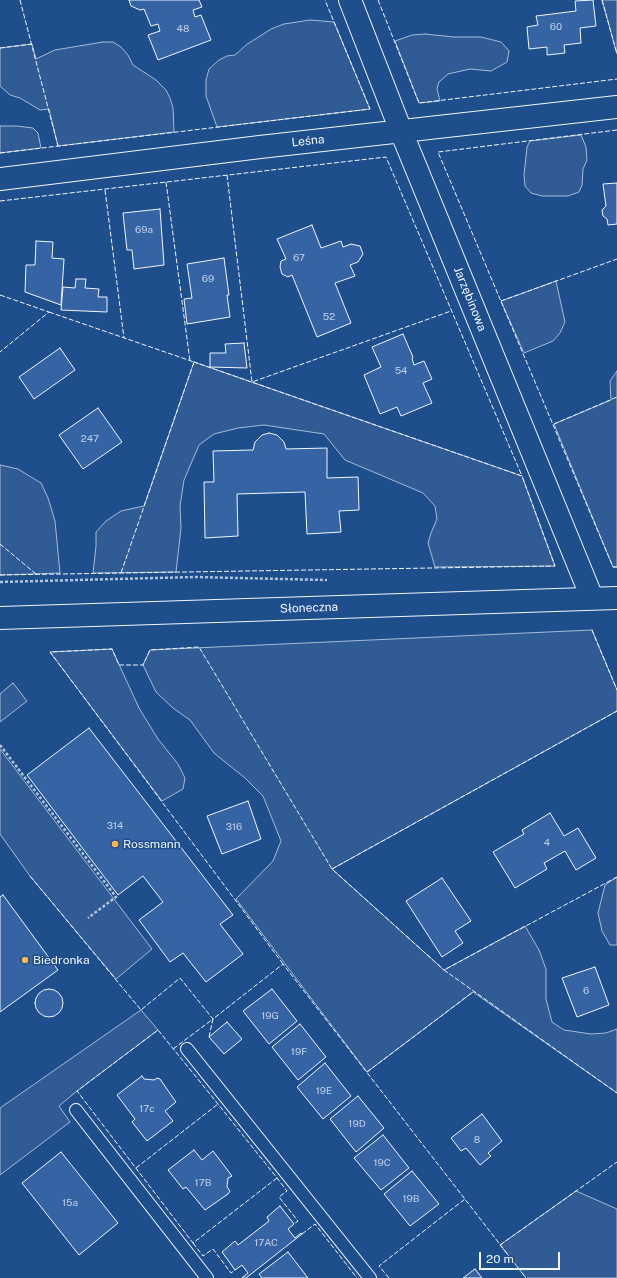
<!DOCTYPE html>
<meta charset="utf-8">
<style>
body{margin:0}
#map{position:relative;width:617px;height:1278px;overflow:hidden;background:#1f4e8c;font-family:"Public Sans",sans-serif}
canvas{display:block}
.scale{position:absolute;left:479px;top:1252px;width:81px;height:18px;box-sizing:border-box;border:2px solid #f2f6ff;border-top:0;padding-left:5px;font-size:12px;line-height:14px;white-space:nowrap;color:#f2f6ff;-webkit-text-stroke:3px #1f4e8c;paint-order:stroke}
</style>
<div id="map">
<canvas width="617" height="1278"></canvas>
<div class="scale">20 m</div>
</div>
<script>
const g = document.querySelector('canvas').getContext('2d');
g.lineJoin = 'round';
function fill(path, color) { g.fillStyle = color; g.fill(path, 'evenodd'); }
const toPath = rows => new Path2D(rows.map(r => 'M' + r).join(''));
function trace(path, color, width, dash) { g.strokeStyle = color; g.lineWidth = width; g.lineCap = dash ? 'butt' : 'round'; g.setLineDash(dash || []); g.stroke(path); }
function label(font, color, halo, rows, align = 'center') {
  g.font = font + ' "Public Sans",sans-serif'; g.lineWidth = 3; g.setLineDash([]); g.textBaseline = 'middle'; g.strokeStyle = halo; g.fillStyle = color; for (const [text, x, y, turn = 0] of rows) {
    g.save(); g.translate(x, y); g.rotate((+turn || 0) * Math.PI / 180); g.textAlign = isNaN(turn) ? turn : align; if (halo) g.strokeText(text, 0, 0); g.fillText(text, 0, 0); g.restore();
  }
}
const built = toPath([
 [602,0,617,0,617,54,602,0],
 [310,20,334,22,370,109,217,127,206,96,206,80,209,69,219,60,227,56,235,55,246,45,271,29,284,24,310,20],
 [425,34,454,37,481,37,501,42,509,51,507,62,491,71,470,69,448,74,439,82,437,89,440,101,419,103,395,41,412,35,425,34],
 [103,42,113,42,121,47,128,55,133,65,156,80,166,90,170,98,173,108,174,132,58,146,49,109,40,110,20,98,10,95,0,86,0,48,32,44,36,59,55,50,103,42],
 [0,126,17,126,33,128,38,133,41,148,0,153,0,126],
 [581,135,586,147,587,160,583,169,582,185,579,192,568,196,542,196,531,193,525,186,524,175,527,147,530,141,581,135],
 [556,281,565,322,560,333,553,341,524,353,501,301,556,281],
 [194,362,522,476,555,566,435,567,428,543,431,533,437,519,435,506,423,493,345,460,324,434,264,425,238,428,214,434,199,445,184,480,180,506,181,528,176,572,93,573,96,546,96,532,106,521,121,511,144,506,194,362],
 [617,371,617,567,613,567,554,424,611,400,610,381,617,371],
 [0,465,18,469,41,483,48,498,55,521,60,573,0,575,0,465],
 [592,630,617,690,617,711,332,869,444,970,525,926,539,950,546,969,546,999,552,1022,564,1030,591,1034,606,1033,617,1029,617,1093,473,992,367,1072,236,899,273,861,281,841,263,796,245,778,214,753,190,720,173,708,156,692,143,665,150,650,592,630],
 [112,649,139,708,158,739,178,764,185,778,183,789,162,801,50,652,112,649],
 [13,683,27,701,0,722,0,694,13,683],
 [0,749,152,949,116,979,30,876,0,834,0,749],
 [617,877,617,945,610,945,602,931,598,913,605,885,617,877],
 [141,1010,158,1030,77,1091,59,1106,70,1122,0,1175,0,1108,141,1010],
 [576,1191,617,1209,617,1278,526,1278,500,1245,576,1191]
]);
const building = toPath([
 [129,0,199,0,202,7,193,10,195,17,201,15,211,40,158,60,148,35,160,31,158,24,151,26,144,9,140,10,131,6,129,0],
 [593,0,596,26,580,28,581,43,564,45,565,53,547,55,547,47,529,49,527,27,538,25,536,16,576,11,575,1,593,0],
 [617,183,617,224,608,225,607,219,603,216,602,210,606,206,603,184,617,183],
 [160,209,164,265,134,269,132,250,127,250,123,213,160,209],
 [312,225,321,248,341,241,343,247,351,244,360,246,363,254,358,262,350,265,355,276,335,283,351,323,317,337,292,275,288,277,282,274,280,267,281,261,286,259,277,239,312,225],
 [36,241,53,242,52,258,64,259,61,305,25,292,26,265,35,265,36,241],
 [224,258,229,295,227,295,230,317,187,324,184,299,192,298,187,264,224,258],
 [76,279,86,279,85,288,99,289,98,297,107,297,107,312,61,310,63,287,75,288,76,279],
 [403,334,413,357,412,358,414,365,424,361,432,379,423,383,432,403,401,416,397,407,380,414,364,375,381,367,372,347,403,334],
 [244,343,247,368,210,367,210,353,226,353,225,344,244,343],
 [60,348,75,370,34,399,19,377,60,348],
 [98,408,122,442,83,469,59,435,98,408],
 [269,433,277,435,284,442,286,449,327,448,327,478,358,477,359,510,339,511,341,532,307,534,305,492,237,494,238,536,205,538,204,482,214,482,213,451,253,450,255,442,262,435,269,433],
 [89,728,233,915,220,924,243,954,206,982,183,953,170,962,139,920,163,902,143,876,118,895,27,775,89,728],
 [248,801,261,839,222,854,207,816,248,801],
 [550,813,564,836,578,828,596,858,576,870,565,851,544,863,547,869,515,888,493,852,524,834,522,830,550,813],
 [442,878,471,921,455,931,463,943,442,957,406,901,442,878],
 [3,895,58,970,0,1012,0,897,3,895],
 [595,967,609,1005,577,1017,562,978,595,967],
 '35 1003a14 14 0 1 1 28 0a14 14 0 1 1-28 0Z',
 [272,989,297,1021,269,1044,243,1011,272,989],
 [227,1022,242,1039,224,1054,209,1037,227,1022],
 [300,1024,326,1057,298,1080,272,1047,300,1024],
 [325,1063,351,1096,323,1119,297,1087,325,1063],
 [142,1076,144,1079,154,1080,157,1078,160,1079,176,1102,165,1111,173,1121,147,1141,132,1122,135,1119,117,1095,142,1076],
 [358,1096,384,1128,356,1152,330,1119,358,1096],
 [482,1114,502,1141,488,1153,491,1156,480,1165,466,1148,461,1151,451,1138,482,1114],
 [383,1135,409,1168,381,1190,354,1158,383,1135],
 [194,1150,202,1160,213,1151,232,1176,228,1178,227,1187,230,1191,228,1194,205,1210,186,1187,183,1189,168,1170,194,1150],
 [61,1152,118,1223,79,1255,22,1183,61,1152],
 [412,1171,439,1204,410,1226,384,1194,412,1171],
 [280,1206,294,1224,288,1229,295,1238,301,1233,302,1234,246,1278,242,1278,248,1273,242,1265,235,1270,222,1252,235,1241,238,1245,269,1221,267,1217,280,1206],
 [288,1252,308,1278,262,1278,259,1274,288,1252],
 [475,1269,482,1278,463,1278,475,1269]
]);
const path = toPath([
 [0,582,195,577,327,580],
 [0,745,116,897,88,918]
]);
const service = toPath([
 [187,1049,370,1278],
 [76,1110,207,1278]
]);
const minor = toPath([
 [350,0,401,131,592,598],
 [0,179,260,147,617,107]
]);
const secondary = toPath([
 [0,618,617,598]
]);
const fence = toPath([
 [20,0,58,146],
 [378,0,419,103,617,79],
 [602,0,617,54],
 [0,48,32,44],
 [617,130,438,152,613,567,617,567],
 [0,153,370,109,325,0],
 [227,175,252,382,451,311],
 [166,182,190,361],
 [105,190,124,338],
 [0,201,386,157,522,476],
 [0,295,49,312,0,352],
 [501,301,617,259],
 [49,312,194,362,121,573],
 [554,424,617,397],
 [0,544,36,574],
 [0,575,555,566,522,476,194,362],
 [592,630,617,690],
 [332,869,617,711],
 [30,876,141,1010,180,978,213,1019,173,1049],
 [617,877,444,970,617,1093],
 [283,964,50,652,112,649,119,665,143,665,150,650,199,647,332,869,444,970],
 [209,1037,213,1019,283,964,526,1278],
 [367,1072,473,992],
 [136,1168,218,1104],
 [277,1178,193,1243,77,1091,158,1030,218,1104,277,1178,287,1191,279,1197,298,1221,294,1224],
 [302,1234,315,1224,357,1278],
 [193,1243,203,1256,213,1249,231,1273,235,1270],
 [500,1245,617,1162],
 [389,1278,379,1266,465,1199]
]);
const markers = [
 [115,844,4,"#ffb74d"],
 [25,960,4,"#ffb74d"]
];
const numberNames = [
 ["60",556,27],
 ["48",183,29],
 ["69a",144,230],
 ["67",299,258],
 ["69",208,279],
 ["52",329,317],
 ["54",401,371],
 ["247",90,439],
 ["314",115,826],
 ["316",234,827],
 ["4",547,843],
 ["6",586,991],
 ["19G",270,1016],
 ["19F",299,1052],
 ["19E",324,1091],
 ["17c",147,1109],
 ["19D",357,1124],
 ["8",477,1140],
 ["19C",382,1163],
 ["17B",203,1183],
 ["19B",411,1199],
 ["15a",70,1203],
 ["17AC",266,1243]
];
const streetNames = [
 ["Leśna",308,141,-6],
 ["Jarzębinowa",470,299,68],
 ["Słoneczna",309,608,-2]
];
const poiNames = [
 ["Rossmann",123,844],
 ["Biedronka",33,960]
];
fill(built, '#305b95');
trace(built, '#a8bbd7', 1);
fill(building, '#3563a3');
trace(building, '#f2f6ff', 1);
trace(service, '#f2f6ff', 14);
trace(minor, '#f2f6ff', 24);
trace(secondary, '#f2f6ff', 24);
trace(path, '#b3c4dc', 2.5, [3, 2]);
trace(service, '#1f4e8c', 12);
trace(minor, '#1f4e8c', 22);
trace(secondary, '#1f4e8c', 22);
trace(fence, '#f2f6ff', 1, [5, 2]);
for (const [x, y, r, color] of markers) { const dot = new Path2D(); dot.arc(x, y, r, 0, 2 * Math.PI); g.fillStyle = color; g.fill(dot); trace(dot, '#1f4e8c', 1.5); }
label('10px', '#c3d1e8', null, numberNames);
label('12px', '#f2f6ff', '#1f4e8c', streetNames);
label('12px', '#f2f6ff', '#1f4e8c', poiNames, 'left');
</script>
